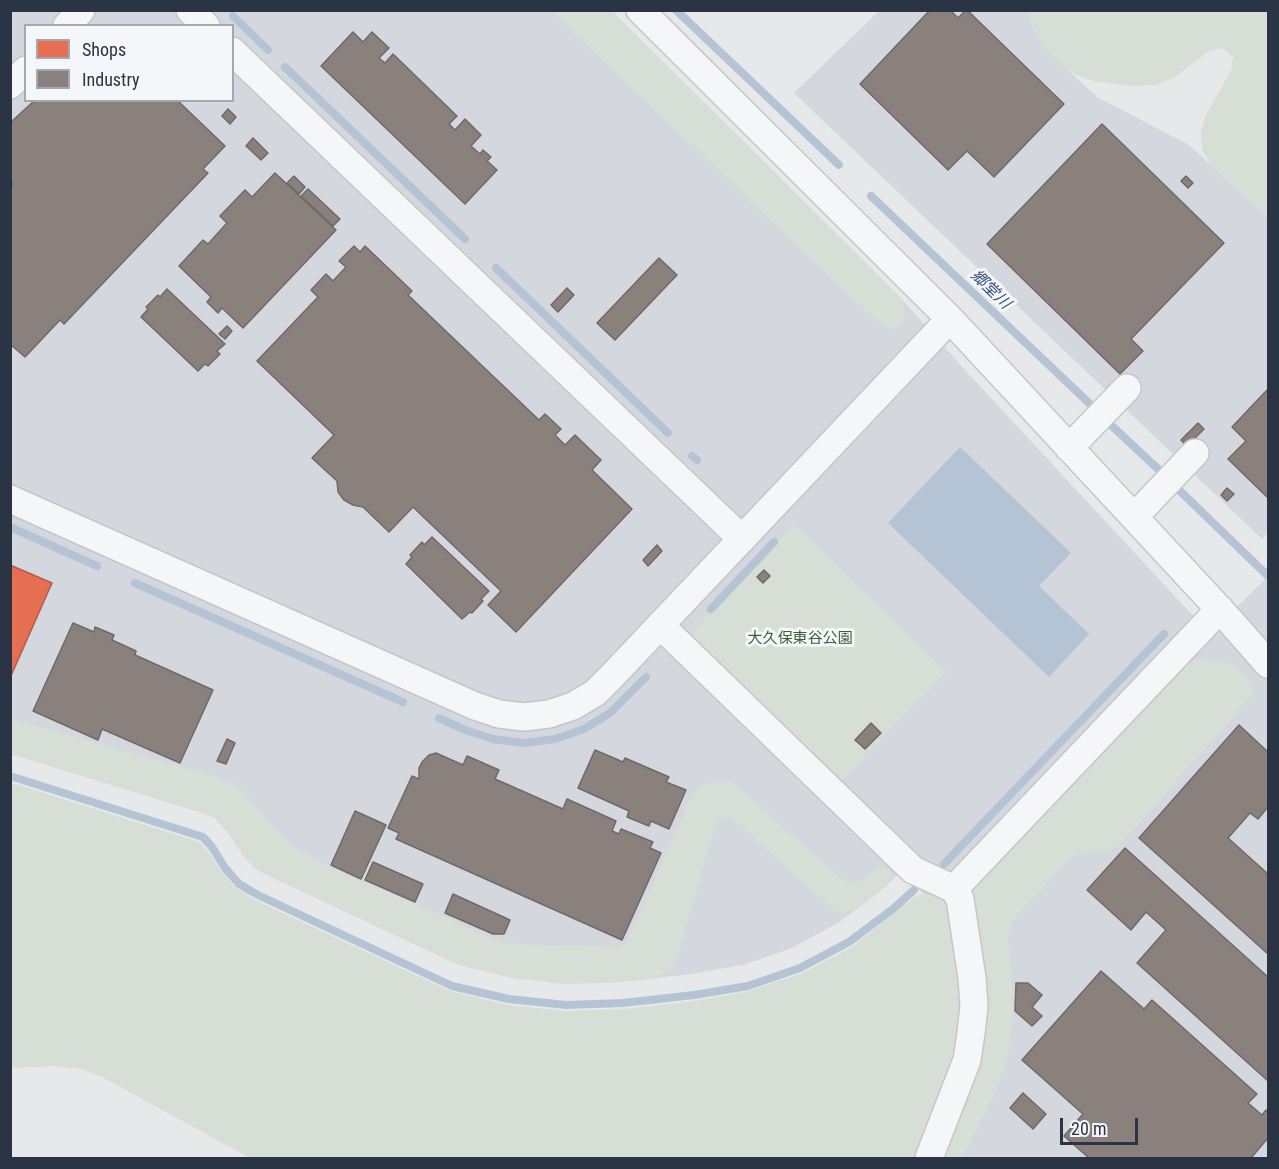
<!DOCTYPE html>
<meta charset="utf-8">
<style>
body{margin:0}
#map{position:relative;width:1279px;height:1169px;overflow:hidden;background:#e6e8ea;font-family:"Roboto Condensed",sans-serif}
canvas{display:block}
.frame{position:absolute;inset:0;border:12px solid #2b3445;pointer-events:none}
.legend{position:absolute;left:24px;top:24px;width:210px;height:78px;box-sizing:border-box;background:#f4f6f9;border:2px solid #a4a8b1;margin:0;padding:8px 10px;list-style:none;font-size:18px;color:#2b3445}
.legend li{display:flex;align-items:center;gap:12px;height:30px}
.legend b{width:30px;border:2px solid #a4a8b1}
.scale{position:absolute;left:1060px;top:1118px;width:78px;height:27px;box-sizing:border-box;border:3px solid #2b3445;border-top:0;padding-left:8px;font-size:18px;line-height:21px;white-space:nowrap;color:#2b3445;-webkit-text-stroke:4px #f4f6f9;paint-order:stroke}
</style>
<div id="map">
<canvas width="1279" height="1169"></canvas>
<div class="frame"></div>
<ul class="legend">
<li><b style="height:16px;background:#e76f51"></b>Shops</li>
<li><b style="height:16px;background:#8a817c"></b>Industry</li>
</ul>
<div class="scale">20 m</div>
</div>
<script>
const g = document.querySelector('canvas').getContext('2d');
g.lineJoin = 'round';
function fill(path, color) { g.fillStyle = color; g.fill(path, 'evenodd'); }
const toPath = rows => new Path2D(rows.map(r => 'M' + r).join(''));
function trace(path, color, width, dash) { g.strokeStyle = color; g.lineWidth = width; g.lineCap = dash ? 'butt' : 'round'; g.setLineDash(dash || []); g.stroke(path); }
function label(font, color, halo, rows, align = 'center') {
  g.font = font + ' "Roboto Condensed","Noto Sans JP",sans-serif'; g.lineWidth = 6; g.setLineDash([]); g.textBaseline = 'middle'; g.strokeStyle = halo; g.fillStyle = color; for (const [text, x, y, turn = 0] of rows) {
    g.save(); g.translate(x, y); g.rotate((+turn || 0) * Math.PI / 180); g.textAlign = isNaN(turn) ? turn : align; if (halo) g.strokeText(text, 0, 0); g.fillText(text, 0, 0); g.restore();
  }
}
const built = toPath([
 [10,11,612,11,907,305,964,369,1210,634,1268,576,1268,1158,940,1158,949,908,943,902,931,896,923,894,902,871,879,892,838,923,792,948,743,965,691,974,622,982,567,984,513,978,459,965,267,875,253,867,243,855,229,834,215,818,196,811,11,754],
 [26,26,232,26,232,100,26,100],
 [879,11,1028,11,1034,30,1048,51,1097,97,1189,145,1268,217,1268,532,1262,539,794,93]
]);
const green = toPath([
 [551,11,612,11,902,299,906,313,902,325,890,329,879,324],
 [1028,11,1268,11,1268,217,1212,166,1202,150,1201,132,1206,114,1231,71,1233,57,1222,48,1209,51,1175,77,1156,85,1136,86,1097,82,1081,77,1067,69,1047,51,1040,41,1034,30],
 [794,524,946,672,839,784,694,644,693,630],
 [1207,660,1221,662,1232,665,1241,672,1250,682,1253,690,1250,698,1122,843,1115,848,1107,850,1082,853,1073,856,1067,861,1013,921,1009,929,1008,939,1013,988,1012,1021,1008,1055,998,1087,963,1158,940,1158,976,1062,971,896,974,887,1183,668,1193,661],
 [10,719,219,777,233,783,244,793,280,834,296,849,318,861,490,937,503,942,519,944,614,947,620,946,626,943,690,799,701,785,715,781,730,782,741,789,842,879,851,884,861,881,876,868,884,867,889,870,891,876,888,884,879,892,854,910,845,913,835,911,735,821,728,817,719,819,715,826,677,959,670,971,655,978,622,982,567,984,513,978,459,965,267,875,253,867,243,855,229,834,215,818,196,811,11,754],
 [10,784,19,785,199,842,208,851,221,871,236,888,255,900,450,991,508,1005,566,1011,624,1009,695,1001,749,991,803,973,852,947,915,897,923,894,931,896,943,902,949,908,963,979,957,1057,919,1158,250,1158,102,1077,81,1069,54,1066,11,1068]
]);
const water = toPath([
 [960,447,1071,553,1039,586,1089,634,1049,677,888,523]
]);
const shops = toPath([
 [10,565,52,583,10,678,10,565]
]);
const industry = toPath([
 [930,10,950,10,958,18,966,10,967,10,1064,104,994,177,967,151,948,170,860,84,930,10],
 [353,32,363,42,372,32,389,48,379,58,385,63,393,54,457,116,449,124,455,130,465,119,481,135,471,146,480,154,483,150,491,157,487,161,497,170,465,204,321,66,353,32],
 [35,100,177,100,225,146,203,169,208,173,64,324,60,320,25,357,10,344,10,187,13,184,10,181,10,123,35,100],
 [228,109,236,117,230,124,222,116,228,109],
 [1102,124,1224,243,1131,339,1143,351,1120,374,987,244,1102,124],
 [253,138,268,153,261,160,246,146,253,138],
 [275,173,336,230,243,328,222,308,218,313,207,302,211,297,179,266,203,240,208,244,227,223,220,216,245,190,252,197,275,173],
 [294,176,305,187,299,194,287,183,294,176],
 [1186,176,1193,183,1188,188,1181,181,1186,176],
 [308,189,340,219,333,226,301,196,308,189],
 [354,246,360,252,365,246,412,291,408,295,539,420,545,414,561,429,555,435,565,445,575,435,601,460,592,470,632,509,516,632,488,605,501,591,413,507,389,532,363,507,353,505,344,500,338,492,337,481,312,458,334,435,257,361,318,297,311,290,326,274,333,281,346,267,339,261,354,246],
 [659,258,677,275,615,340,597,323,659,258],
 [567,288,574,295,558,312,551,305,567,288],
 [167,289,225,344,217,351,220,354,208,366,205,364,198,371,141,317,148,309,146,307,158,295,160,297,167,289],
 [227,326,232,331,225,339,219,334,227,326],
 [1268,389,1268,498,1228,459,1246,441,1232,427,1268,389],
 [1198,423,1204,429,1187,446,1181,440,1198,423],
 [1227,488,1234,494,1227,501,1221,495,1227,488],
 [432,537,489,591,481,599,483,601,472,613,470,612,462,619,406,564,412,557,410,555,422,542,424,545,432,537],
 [657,545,662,551,648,566,643,560,657,545],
 [764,570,770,576,763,583,757,577,764,570],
 [73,623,94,632,95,627,114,635,112,640,136,651,135,655,213,690,180,763,102,729,98,740,33,711,73,623],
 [871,723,881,733,865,749,855,740,871,723],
 [1239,725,1268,752,1268,807,1258,819,1250,813,1228,838,1268,874,1268,954,1139,838,1239,725],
 [227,739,235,743,226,764,217,761,227,739],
 [595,750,623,762,625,758,669,777,666,782,686,790,669,829,651,821,649,826,627,817,629,811,578,788,595,750],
 [436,753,463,765,467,756,499,770,495,779,563,809,567,799,616,821,612,831,619,834,621,829,653,842,650,848,661,853,622,940,396,839,399,833,388,828,412,776,419,779,419,768,422,762,429,755,436,753],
 [355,811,386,825,361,879,331,865,355,811],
 [1125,848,1268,977,1268,1081,1137,963,1166,930,1146,912,1131,930,1087,890,1125,848],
 [373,862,423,884,415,902,365,880,373,862],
 [453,894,510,920,504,934,493,934,445,913,453,894],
 [1101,971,1144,1009,1152,1000,1257,1094,1248,1103,1262,1115,1266,1110,1268,1112,1268,1138,1251,1158,1089,1158,1064,1136,1083,1114,1022,1060,1101,971],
 [1016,983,1028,983,1042,995,1032,1007,1042,1016,1032,1026,1015,1011,1016,983],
 [1023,1093,1046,1114,1033,1129,1010,1108,1023,1093]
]);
const stream = toPath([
 [676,10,839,165],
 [233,16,268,50],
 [285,67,465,239],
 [871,196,1090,404],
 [496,268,668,433],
 [1112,426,1158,469],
 [692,456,697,460],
 [1180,491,1268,576],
 [10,527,97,566],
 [135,583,403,702],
 [711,609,774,542],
 [439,718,465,730,493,739,524,743,555,739,584,729,610,713,646,677],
 [10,776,203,837,212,847,225,868,239,884,258,895,452,986,509,999,566,1005,623,1003,694,995,748,986,800,968,849,942,893,909,914,890],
 [944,864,1164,634]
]);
const minor = toPath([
 [190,10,206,26],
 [640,10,950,319,1224,614,1268,664],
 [67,26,81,10],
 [232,51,742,539],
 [10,85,26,70],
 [1069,448,1127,388],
 [10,499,475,706,499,714,524,717,549,714,573,706,595,693,613,675,950,319],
 [1134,517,1195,453],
 [660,625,913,870,954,889,1220,609],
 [929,1158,967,1060,971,1033,974,1006,972,978,960,899,954,889]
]);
const parkNames = [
 ["大久保東谷公園",800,639]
];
const waterNames = [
 ["郷堂川",990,290,44]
];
fill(built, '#d4d7dd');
fill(green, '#d6ded6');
fill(water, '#b4c4d5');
fill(shops, '#e76f51');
trace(shops, '#af5d4d', 1.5);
fill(industry, '#8a817c');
trace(industry, '#6e6a6c', 1.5);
trace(stream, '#b4c4d5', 8);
trace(minor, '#c4c6c8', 30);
trace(minor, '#f5f6f7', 27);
label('15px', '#3f6138', '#f4f6f9', parkNames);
label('italic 16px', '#34527a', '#f4f6f9', waterNames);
</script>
